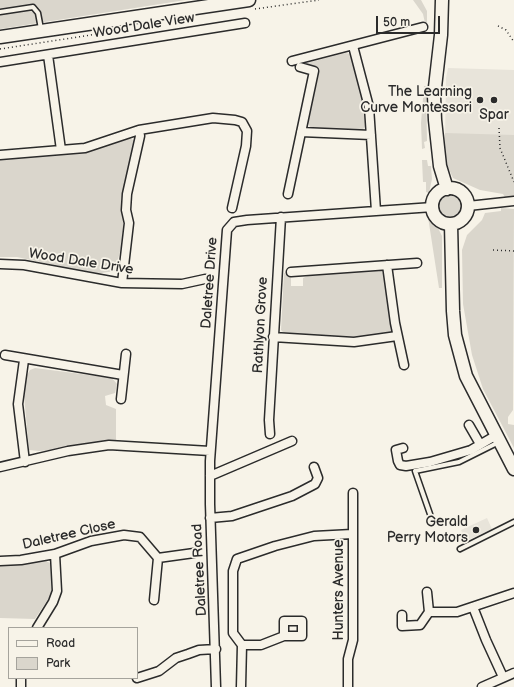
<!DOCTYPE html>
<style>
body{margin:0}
#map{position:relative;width:514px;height:687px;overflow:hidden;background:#f7f3e8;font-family:"Balsamiq Sans",sans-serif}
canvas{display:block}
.legend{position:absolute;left:8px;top:627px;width:130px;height:52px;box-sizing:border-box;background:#f7f3e8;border:1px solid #a5a39c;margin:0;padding:5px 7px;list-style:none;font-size:12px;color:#2b2b2b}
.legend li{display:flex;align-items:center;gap:8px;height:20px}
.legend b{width:20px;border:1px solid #a5a39c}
.scale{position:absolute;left:376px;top:16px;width:64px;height:18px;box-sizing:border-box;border:2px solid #2b2b2b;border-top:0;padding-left:5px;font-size:12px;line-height:14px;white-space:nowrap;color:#2b2b2b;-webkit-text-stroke:3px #f7f3e8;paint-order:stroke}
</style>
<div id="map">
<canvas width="514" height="687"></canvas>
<ul class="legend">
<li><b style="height:5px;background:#f7f3e8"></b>Road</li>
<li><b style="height:11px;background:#dad6cc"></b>Park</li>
</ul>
<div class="scale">50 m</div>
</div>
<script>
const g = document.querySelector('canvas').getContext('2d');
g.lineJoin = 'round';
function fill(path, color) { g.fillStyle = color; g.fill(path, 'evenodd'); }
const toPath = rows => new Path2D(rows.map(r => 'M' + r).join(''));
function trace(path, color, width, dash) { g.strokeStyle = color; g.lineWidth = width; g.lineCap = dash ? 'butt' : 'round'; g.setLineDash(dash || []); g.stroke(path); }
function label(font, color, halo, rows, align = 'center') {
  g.font = font + ' "Balsamiq Sans",sans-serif'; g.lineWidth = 3.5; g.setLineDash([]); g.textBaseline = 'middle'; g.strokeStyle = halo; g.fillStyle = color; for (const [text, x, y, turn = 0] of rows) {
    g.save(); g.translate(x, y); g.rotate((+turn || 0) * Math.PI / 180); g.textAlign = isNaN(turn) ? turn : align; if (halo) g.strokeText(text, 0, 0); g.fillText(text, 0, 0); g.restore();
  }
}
const built = toPath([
 [448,68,514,70,514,138,445,138,446,78],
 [487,518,492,529,466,541,461,530]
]);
const green = toPath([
 [0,0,186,0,0,29],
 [413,0,421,0,427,11,427,32,423,14],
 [345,53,352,54,366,113,367,122,365,127,362,130,323,130,310,127,308,123,320,69,303,64],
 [424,86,426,86,427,141,424,142,425,148,422,149,421,123],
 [445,133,514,135,514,196,505,197,503,194,480,190,453,178,447,165,444,142],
 [128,137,135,141,123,190,121,203,124,217,122,244,115,271,95,274,17,257,0,257,0,160,83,153],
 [422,160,427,160,428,166,431,166,432,179,429,193,426,192,426,182,423,182],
 '439 206a11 11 0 1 1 22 0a11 11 0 1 1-22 0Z',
 [501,208,514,209,513,410,508,417,508,424,514,425,514,448,483,389,472,355,463,304,462,250,467,235,482,220,485,213,501,211],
 [428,217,436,224,442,236,442,288,439,288],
 [376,270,380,271,385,274,393,329,389,334,367,338,341,339,286,335,281,330,284,273,291,274,291,286,303,286,303,278,310,275],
 [35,368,112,378,117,384,115,393,105,396,106,405,116,409,116,440,53,450,39,451,29,450,24,395,27,375,30,370],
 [46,561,50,563,52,567,52,593,35,619,0,618,0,566]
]);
const path = toPath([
 [255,9,319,0],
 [498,26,506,30,514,42],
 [0,49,117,31],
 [456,110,461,111],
 [499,119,499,108],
 [499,128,500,148,514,182],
 [493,250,514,251]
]);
const lane = toPath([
 [0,12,33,7,38,13,41,29],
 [430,514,415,471,459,462,499,442],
 [460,549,514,522]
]);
const street = toPath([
 [353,46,369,107,376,211],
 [48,55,61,150],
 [292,61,423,27],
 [0,62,245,23],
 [301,132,371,135],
 [0,155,85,148,139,130,213,118,235,120,242,122,247,131,246,146,232,208],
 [288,194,314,71,300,67],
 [468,206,514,201],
 [0,264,24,265,122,283,182,284,205,279],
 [387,265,395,323,404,365],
 [291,272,417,263],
 [122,283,129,223,126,210,127,194,140,136,139,130],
 [273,337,354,342,397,336],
 [5,355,123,375],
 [24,360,18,404,25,462],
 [121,399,126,354],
 [469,425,480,444],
 [270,434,269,420,281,217],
 [403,448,396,450,398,461,400,465,406,466,430,462,471,450,495,436],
 [0,467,68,451,109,445,210,451],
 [210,476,292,441],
 [210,518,232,516,292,496,315,484,318,478,314,467],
 [0,561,21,560,55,554,91,541,124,535,140,537,158,558,194,553],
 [154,600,158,558],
 [473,607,486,640,503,677],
 [429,612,457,612,514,593],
 [402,615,402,626,420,625,429,612,427,592],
 [284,621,302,621,302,636,284,636,284,621],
 [37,628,53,602,57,591,55,554],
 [242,645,261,645,284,636],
 [137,678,159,671,176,658,188,654,199,650,216,649],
 [21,687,21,678],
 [216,687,210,504,210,461,227,230,234,222,247,220,433,207],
 [241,687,242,645,233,633,233,571,237,559,275,546,314,536,352,534],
 [348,687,348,659,353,640,353,493],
 [482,687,514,673]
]);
const secondary = toPath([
 [442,0,441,35,434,96,435,120,440,166,447,189],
 [0,37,249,0],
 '432 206a18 18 0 1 1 36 0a18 18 0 1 1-36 0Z',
 [451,224,453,311,455,335,466,376,514,469]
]);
const markers = [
 [480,100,4,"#2b2b2b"],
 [494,100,4,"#2b2b2b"],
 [476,530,4,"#2b2b2b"]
];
const streetNames = [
 ["Wood Dale View",144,26,-9],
 ["Wood Dale Drive",81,262,9],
 ["Daletree Drive",210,283,-86],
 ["Rathlyon Grove",261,325,-87],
 ["Daletree Close",69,535,-13],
 ["Daletree Road",200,570,-93],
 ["Hunters Avenue",339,590,-90]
];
const poiNames = [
 ["The Learning",472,92],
 ["Curve Montessori",472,108],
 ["Spar",494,115,"center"],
 ["Gerald",468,522],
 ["Perry Motors",468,538]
];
fill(built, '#e8e4da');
fill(green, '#dad6cc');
trace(lane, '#2b2b2b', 7);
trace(street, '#2b2b2b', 11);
trace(secondary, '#2b2b2b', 15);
trace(path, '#2b2b2b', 1.5, [1, 3]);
trace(lane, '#f7f3e8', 4);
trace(street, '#f7f3e8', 8);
trace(secondary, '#f7f3e8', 12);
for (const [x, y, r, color] of markers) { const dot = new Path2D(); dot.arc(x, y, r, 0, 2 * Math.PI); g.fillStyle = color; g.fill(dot); trace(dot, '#f7f3e8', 1.5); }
label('14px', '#2b2b2b', '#f7f3e8', streetNames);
label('14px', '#2b2b2b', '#f7f3e8', poiNames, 'right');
</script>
